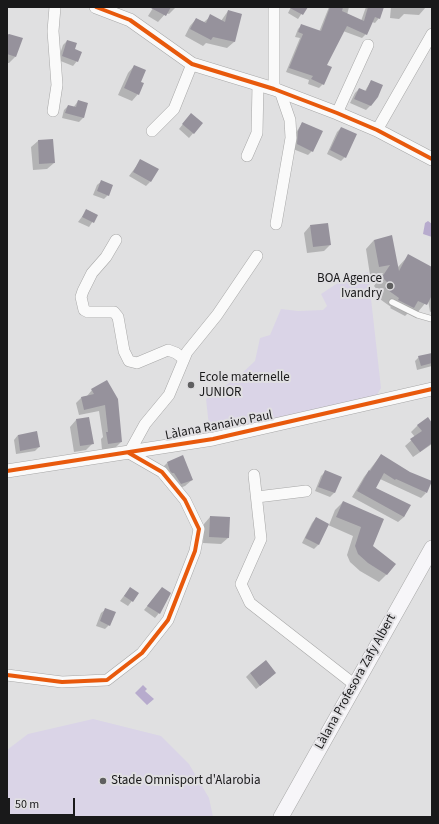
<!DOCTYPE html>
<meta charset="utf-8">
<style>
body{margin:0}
#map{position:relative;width:439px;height:824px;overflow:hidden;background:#e0e0e1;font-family:"Source Sans 3",sans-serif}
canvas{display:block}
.frame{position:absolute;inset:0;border:8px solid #19191a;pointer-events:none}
.scale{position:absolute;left:8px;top:798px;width:67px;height:18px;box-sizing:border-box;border:2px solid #19191a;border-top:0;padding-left:5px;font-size:12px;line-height:14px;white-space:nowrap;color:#19191a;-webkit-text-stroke:3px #e0dfe2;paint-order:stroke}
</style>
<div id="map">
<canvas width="439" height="824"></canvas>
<div class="frame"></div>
<div class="scale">50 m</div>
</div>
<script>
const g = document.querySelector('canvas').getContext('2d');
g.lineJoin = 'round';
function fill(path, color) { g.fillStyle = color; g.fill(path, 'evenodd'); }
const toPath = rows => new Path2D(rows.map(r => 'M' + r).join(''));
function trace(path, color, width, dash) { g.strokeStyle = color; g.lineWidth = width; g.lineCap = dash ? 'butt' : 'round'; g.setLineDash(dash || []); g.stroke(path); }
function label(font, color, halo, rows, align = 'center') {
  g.font = font + ' "Source Sans 3",sans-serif'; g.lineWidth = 4; g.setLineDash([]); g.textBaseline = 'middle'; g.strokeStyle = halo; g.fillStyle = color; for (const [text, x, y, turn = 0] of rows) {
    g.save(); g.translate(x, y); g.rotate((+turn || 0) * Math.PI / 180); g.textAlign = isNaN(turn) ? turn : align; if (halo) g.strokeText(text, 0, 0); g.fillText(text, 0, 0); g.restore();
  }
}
const green = toPath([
 [368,272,381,388,377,395,210,435,206,399,239,376,255,361,260,338,270,335,281,309,298,311,323,310,327,306,321,294,344,279],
 [93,719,161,736,189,764,209,798,213,817,7,817,7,750,28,734]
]);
const water = toPath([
 [428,221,432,224,432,237,423,234,425,223],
 [143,685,147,689,145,691,154,699,147,705,135,693]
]);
const shadow = toPath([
 [151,7,176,7,169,14,166,13,158,22,148,16,153,8],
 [291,7,306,7,298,19,288,13],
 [329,7,349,7,347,15,361,21,366,7,381,7,379,18,375,23,372,22,366,34,362,38,343,31,325,66,323,84,319,88,308,84,309,80,286,72,300,38,295,37,298,29,302,25,319,32],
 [391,7,426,7,419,15,404,14,399,19,390,18],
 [228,11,241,14,234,42,227,48,206,43,203,46,185,36,190,26,196,19,204,22,211,16,221,21],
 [7,36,15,57,9,63,7,63],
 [67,41,77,61,73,66,58,60,63,45],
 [134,66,140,83,138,94,132,101,118,95,128,73],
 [371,81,370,106,366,110,350,103,355,93,359,89,365,91],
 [78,101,87,104,83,118,79,122,62,118,64,110,68,106,73,108],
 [187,119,202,123,189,138,179,129],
 [302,123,312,151,308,155,293,149,294,136],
 [341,128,345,157,341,161,327,154,337,132],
 [52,140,54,163,47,169,33,170,31,147,38,141],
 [141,160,150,182,146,186,129,176],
 [102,181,108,195,104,199,93,195,97,185],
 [87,210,97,215,89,227,78,222],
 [310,226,330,245,324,251,307,253,304,233],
 [374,240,398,267,408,256,432,269,432,311,430,312,428,300,417,313,411,310,405,316,390,308,391,307,377,297,380,293,374,286,383,273,370,275,366,249],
 [432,354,432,366,417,370,415,361,419,357],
 [107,381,121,442,115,448,102,450,101,439,103,437,99,411,79,415,76,403,82,397,87,396,92,390],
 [88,418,93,443,86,450,74,452,70,427,76,420],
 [432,424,432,444,413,457,405,446,415,437,411,432,418,425],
 [18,435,39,447,35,451,16,454,14,440],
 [381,455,426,493,421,498,380,479,375,488,409,505,404,517,398,522,352,497,364,477],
 [167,463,192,480,185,486,175,490,161,469],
 [325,472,340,478,334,493,330,497,315,491,321,476],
 [343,502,383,519,371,546,387,574,379,582,360,571,350,562,347,555,353,536,328,525,318,545,314,549,302,543,312,523,316,518,329,525,335,510],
 [210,517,228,538,221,544,203,543,204,524],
 [130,588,138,593,128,606,120,601],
 [158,593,159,613,155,618,144,610],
 [106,609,109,625,105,629,96,626,101,613],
 [250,673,271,677,256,689,246,677]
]);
const building = toPath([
 [149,7,171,7,166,16],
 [288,7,308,7,303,15],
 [330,7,343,7,342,11,364,21,368,7,384,7,380,19,375,17,367,35,347,26,327,65,332,67,324,85,311,79,313,76,289,68,303,34,298,32,301,24,321,31],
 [228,10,242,14,235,42,213,37,211,40,190,29,196,18,206,23,210,14,225,22],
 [9,34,23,38,16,57,7,54,7,35],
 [67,40,77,43,75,49,82,52,78,62,62,56],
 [134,65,146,70,141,82,144,83,139,95,124,88],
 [371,80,383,85,378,97,371,106,354,99,359,88,366,91],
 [78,100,88,103,84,118,65,113,68,105,76,107],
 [191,113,203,123,194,134,182,124],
 [302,122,323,131,313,152,297,144,298,131],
 [341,127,357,134,346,158,330,150],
 [53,139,55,163,39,164,38,140],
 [140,159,159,169,151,182,133,172],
 [101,180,113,185,109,196,97,191],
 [86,209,98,215,94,223,82,217],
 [328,223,331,245,313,247,310,225],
 [392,235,399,271,408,254,432,267,432,295,427,305,418,301,414,308,398,300,399,298,385,288,388,283,382,277,390,265,379,267,374,240],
 [432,353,432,363,421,366,418,356],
 [107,380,118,399,122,442,108,444,106,432,108,432,105,405,84,410,81,397,94,394,91,389],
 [89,417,94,444,80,446,76,419],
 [428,417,432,423,432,443,420,452,410,439,422,431,417,425],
 [37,431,40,447,20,451,18,435],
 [381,454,410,472,432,481,427,493,396,479,395,480,384,473,376,488,411,505,404,517,357,491,369,470,370,471],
 [183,455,193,480,181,484,174,473,172,473,170,471,167,462],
 [325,470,342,477,335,493,318,487],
 [343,501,384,519,373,546,396,564,387,575,368,563,358,554,355,546,361,527,336,517],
 [210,516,230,517,229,538,209,537],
 [316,517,329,524,319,545,305,538],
 [130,587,139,593,133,602,124,596],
 [162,587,171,593,160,614,147,606],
 [105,608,116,612,110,626,100,621],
 [266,660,276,673,260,686,250,673]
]);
const service = toPath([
 [392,302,418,315,432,319]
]);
const minor = toPath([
 [274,89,274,7],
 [53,111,57,85,53,31,55,7],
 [337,113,368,45],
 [377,130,432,34],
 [152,131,174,109,192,64],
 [247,156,257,133,258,85],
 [276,224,291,138,290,120,280,91],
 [116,240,106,257,92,273,83,291,81,297,84,310,88,312,114,312,118,317,124,351,129,361,137,363,168,350,176,353,184,359],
 [254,475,261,539,241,584,250,603,355,685],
 [257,497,306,491],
 [7,675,62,682,107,680,142,653,168,620,195,551,199,529,185,500,162,472,129,453,145,424,169,395,187,352,217,315,257,256]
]);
const tertiary = toPath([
 [96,7,130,20,192,64,274,89,337,113,377,130,432,159],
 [7,471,213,439,432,389]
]);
const secondary = toPath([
 [281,817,432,548]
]);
const cycleway = toPath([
 [96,7,130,20,192,64,274,89,337,113,377,130,432,159],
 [7,471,213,439,432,389],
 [7,675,62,682,107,680,142,653,168,620,195,551,199,529,185,500,162,472,129,453]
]);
const markers = [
 [390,286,4,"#5f5f60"],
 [191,385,4,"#5f5f60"],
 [103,781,4,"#5f5f60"]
];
const poiNames = [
 ["BOA Agence",382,279,"right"],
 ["Ivandry",382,294,"right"],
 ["Ecole maternelle",199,378],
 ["JUNIOR",199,393],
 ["Stade Omnisport d'Alarobia",111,781]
];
const streetNames = [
 ["Làlana Ranaivo Paul",219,426,-11],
 ["Làlana Profesora Zafy Albert",356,682,-61]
];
fill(green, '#dad4e7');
fill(water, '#b7abcd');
fill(shadow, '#0003');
fill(building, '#96929c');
trace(service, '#a7a7a7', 7);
trace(minor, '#a7a7a7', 12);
trace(tertiary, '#a7a7a7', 14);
trace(secondary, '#a7a7a7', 16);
trace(service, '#fafafa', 5.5);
trace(minor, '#fafafa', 11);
trace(tertiary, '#fafafa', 13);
trace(secondary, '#f7f6f9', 15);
trace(cycleway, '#e8590c', 4);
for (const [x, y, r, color] of markers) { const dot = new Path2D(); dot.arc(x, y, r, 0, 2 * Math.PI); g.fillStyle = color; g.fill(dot); trace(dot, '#e0dfe2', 1.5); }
label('13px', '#19191a', '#e0dfe2', poiNames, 'left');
label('13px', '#19191a', '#e0dfe2', streetNames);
</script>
